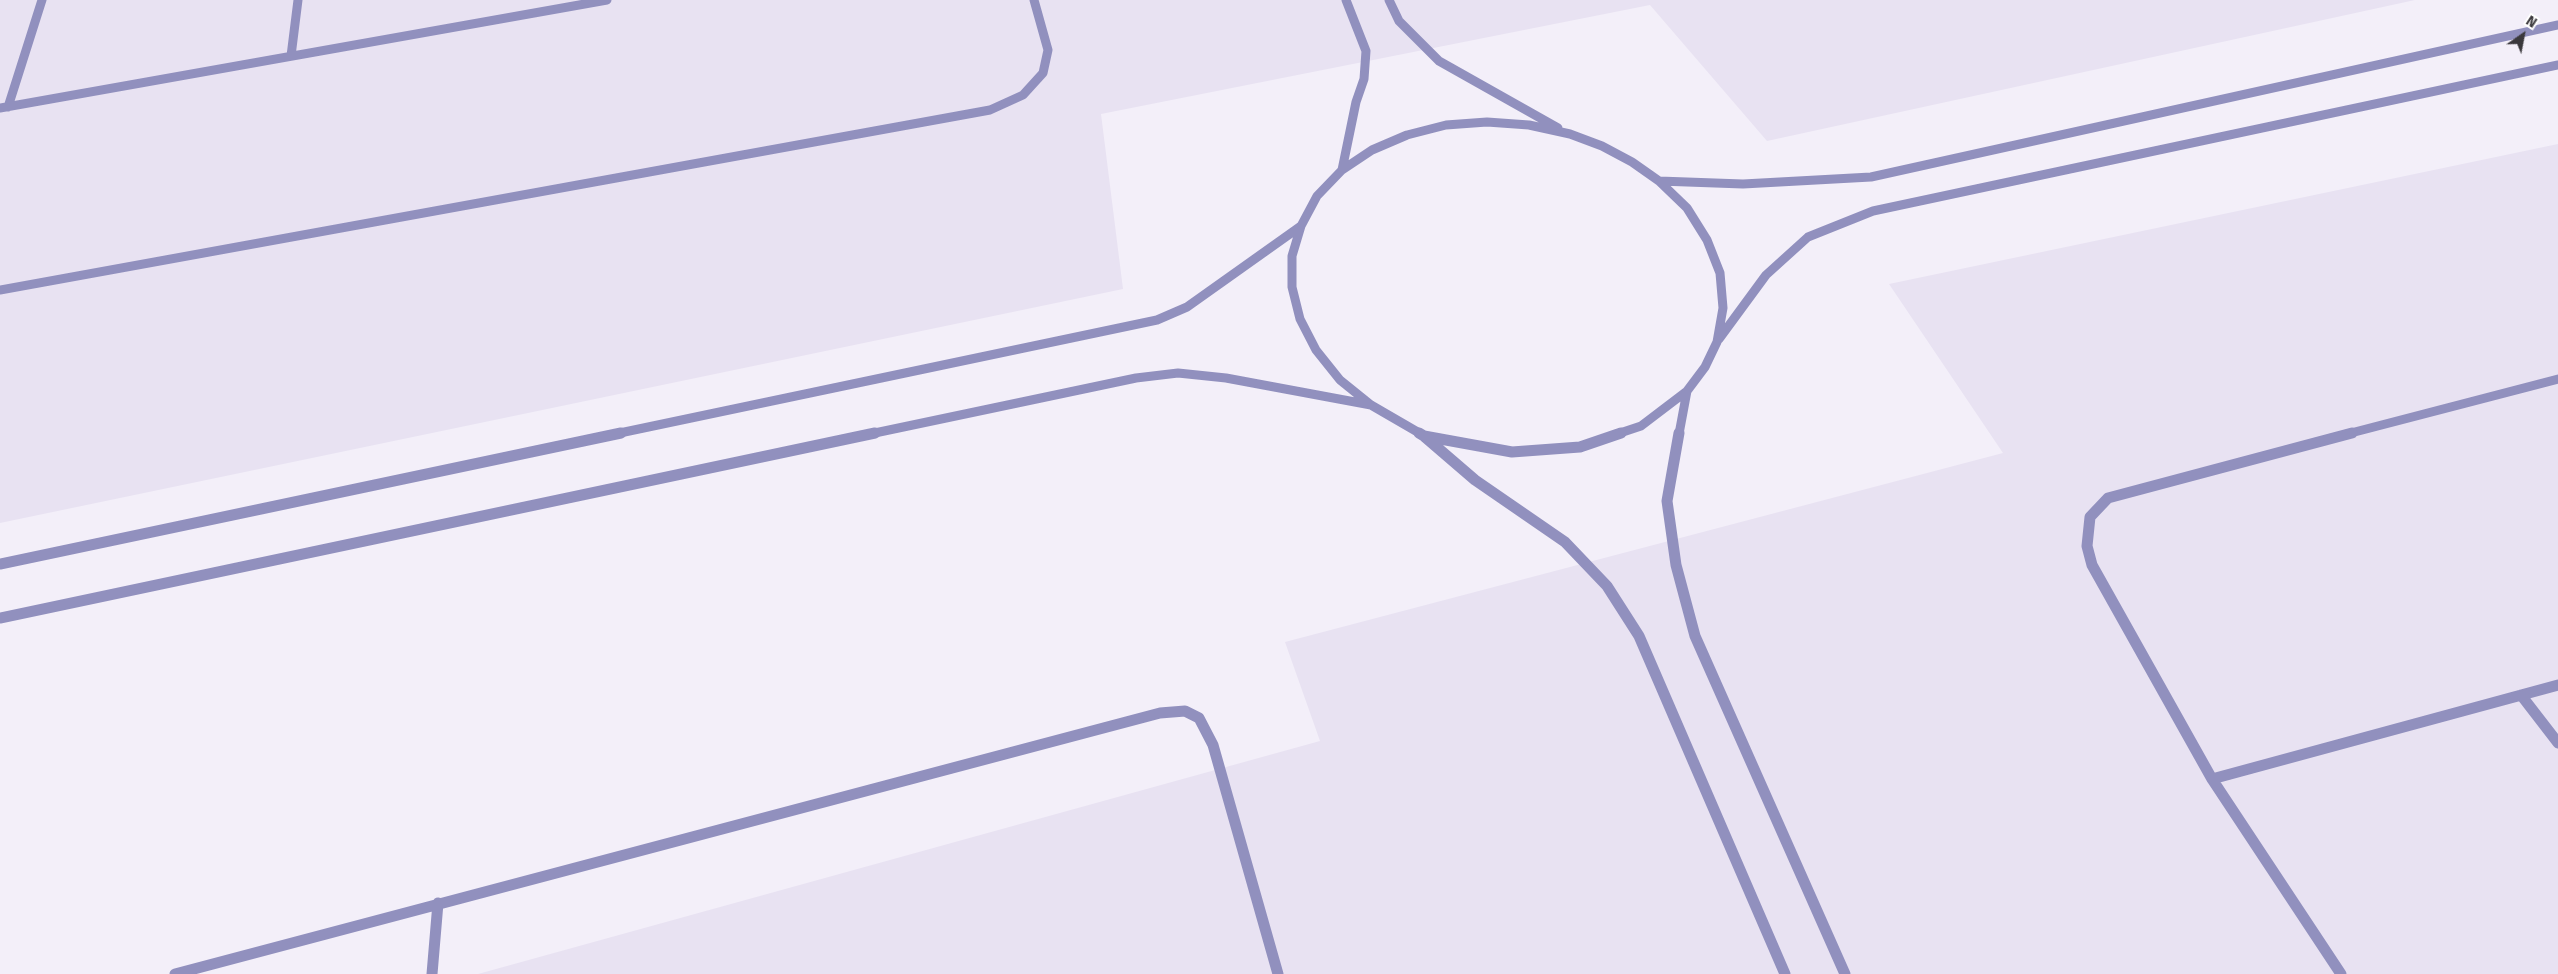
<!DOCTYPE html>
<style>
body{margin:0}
#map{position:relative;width:2558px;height:974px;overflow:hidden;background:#f3eff9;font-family:"Fira Sans",sans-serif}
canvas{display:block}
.north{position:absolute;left:2498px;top:10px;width:50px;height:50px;-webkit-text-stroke:4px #fff;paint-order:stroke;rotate:33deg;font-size:14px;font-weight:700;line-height:20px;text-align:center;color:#3a383c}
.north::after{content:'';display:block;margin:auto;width:18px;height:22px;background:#3a383c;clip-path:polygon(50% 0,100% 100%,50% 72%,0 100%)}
</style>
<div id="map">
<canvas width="2558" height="974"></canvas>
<div class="north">N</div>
</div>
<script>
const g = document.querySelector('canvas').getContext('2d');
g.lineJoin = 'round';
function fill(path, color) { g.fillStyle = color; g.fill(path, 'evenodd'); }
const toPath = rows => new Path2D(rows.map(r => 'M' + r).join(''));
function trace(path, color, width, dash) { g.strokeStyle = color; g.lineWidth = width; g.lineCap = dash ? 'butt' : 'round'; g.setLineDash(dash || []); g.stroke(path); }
const built = toPath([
 [0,0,2415,0,1767,141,1650,5,1101,114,1123,289,0,523],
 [2558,144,2558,974,478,974,1320,741,1285,642,2003,453,1889,284]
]);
const streetFar1 = toPath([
 [1389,0,1399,21,1439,61,1558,128],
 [291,56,298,0],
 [8,107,42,0],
 [0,108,607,0],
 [1342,170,1356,102,1364,79,1366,51,1346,0],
 [1659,181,1743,184,1871,177,2558,25],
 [0,290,990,110,1023,95,1043,73,1048,50,1034,0],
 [1719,339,1766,275,1808,237,1873,211,2558,65],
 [615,434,1157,320,1187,307,1301,226],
 [870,434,1136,378,1178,373,1226,378,1371,405],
 [1421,434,1371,405,1340,380,1316,350,1300,319,1292,287,1292,256,1301,226,1317,196,1342,170,1372,150,1407,135,1446,125,1487,122,1529,125,1570,134,1602,146,1632,162,1659,181,1687,208,1707,240,1720,273,1723,308,1717,342,1705,367,1687,391,1641,426,1617,434],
 [1679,434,1687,391],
 [2347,434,2558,379]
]);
const street = toPath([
 [1419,433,1424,436,1512,452,1580,447,1621,433],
 [1679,433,1667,501,1676,565,1695,636,1845,974],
 [1425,437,1475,480,1565,542,1607,586,1639,636,1785,974],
 [0,564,621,433],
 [0,618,875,433],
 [2521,695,2558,743],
 [2212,779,2558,685],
 [175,974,1160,713,1185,711,1199,718,1213,745,1278,974],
 [432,974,438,903],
 [2341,974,2212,779,2092,565,2087,546,2090,517,2108,498,2352,433]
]);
fill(built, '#e8e2f2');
trace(streetFar1, '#9190be', 9);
trace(street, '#9190be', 11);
</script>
